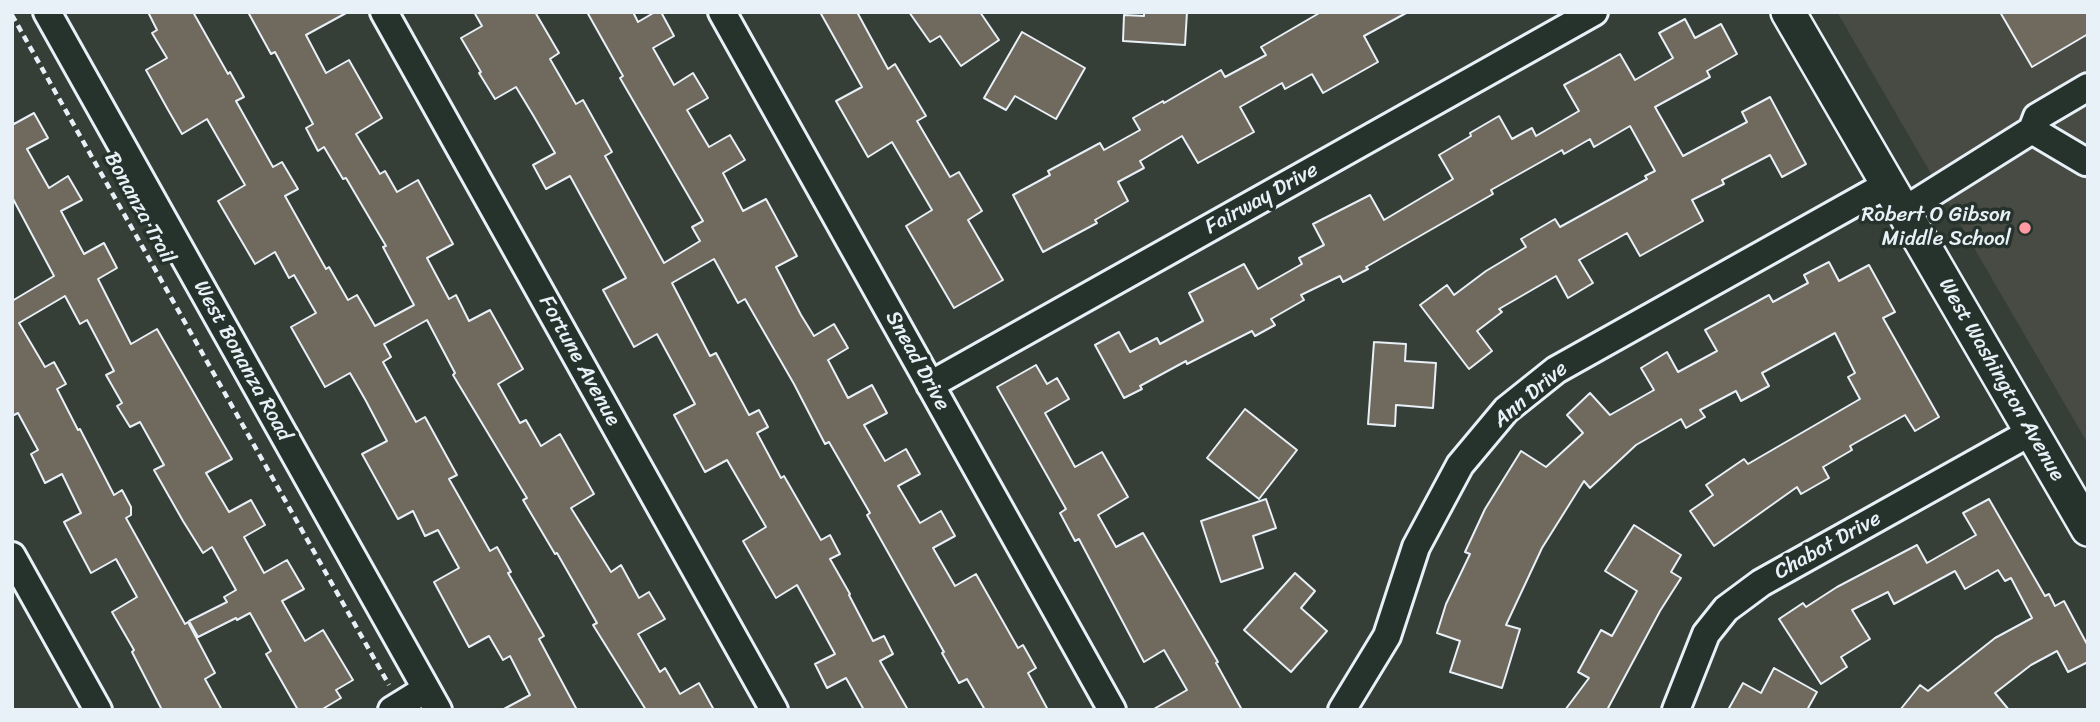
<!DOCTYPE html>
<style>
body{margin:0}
#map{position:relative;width:2100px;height:722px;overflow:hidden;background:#353e37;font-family:Sriracha,sans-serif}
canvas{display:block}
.frame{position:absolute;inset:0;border:14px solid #e8f1f8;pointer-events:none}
</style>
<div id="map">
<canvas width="2100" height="722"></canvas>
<div class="frame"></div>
</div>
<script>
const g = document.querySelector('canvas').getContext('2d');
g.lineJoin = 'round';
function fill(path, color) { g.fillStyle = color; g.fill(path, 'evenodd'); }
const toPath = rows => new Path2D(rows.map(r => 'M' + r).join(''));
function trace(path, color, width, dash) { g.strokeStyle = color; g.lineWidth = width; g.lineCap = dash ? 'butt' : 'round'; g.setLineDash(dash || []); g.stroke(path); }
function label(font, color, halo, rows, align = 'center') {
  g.font = font + ' Sriracha,sans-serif'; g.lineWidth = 7; g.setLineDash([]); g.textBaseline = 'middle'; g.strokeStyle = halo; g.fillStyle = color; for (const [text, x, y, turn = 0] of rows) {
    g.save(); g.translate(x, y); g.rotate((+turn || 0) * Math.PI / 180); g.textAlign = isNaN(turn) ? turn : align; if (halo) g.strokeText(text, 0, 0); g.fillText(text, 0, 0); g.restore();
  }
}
const built = toPath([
 [1837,12,2088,12,2088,444]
]);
const building = toPath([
 [148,12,193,12,228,74,230,72,244,97,236,101,273,167,282,162,298,189,285,196,326,269,329,267,348,300,357,295,375,326,414,305,383,247,386,246,346,178,343,179,324,147,318,151,306,128,313,124,275,52,271,54,248,12,348,12,306,35,326,73,349,60,382,118,356,134,380,174,385,171,397,192,418,180,453,244,427,258,449,299,456,295,469,321,490,310,523,369,498,384,520,423,526,420,541,446,560,434,594,494,571,508,611,572,621,565,639,598,649,592,665,619,638,634,660,672,665,668,680,694,699,683,714,710,646,710,593,625,597,623,557,553,555,554,523,500,527,498,453,375,455,373,427,320,384,344,391,357,383,362,416,422,425,417,457,475,449,479,490,551,497,547,511,572,508,573,544,636,539,639,577,710,502,710,530,695,510,656,503,660,489,636,469,647,434,582,459,568,438,530,425,536,413,511,398,519,362,454,387,441,366,401,350,373,325,387,291,327,316,313,294,275,289,278,275,252,255,264,218,201,245,185,207,119,182,134,167,108,146,70,167,58,152,33,157,30,148,12],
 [474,12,535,12,559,53,550,59,576,104,583,100,612,152,605,156,664,263,700,241,692,227,703,221,620,78,623,76,587,12,633,12,638,22,655,12,661,12,674,36,653,48,674,85,693,73,708,98,687,110,709,147,730,135,745,160,723,173,743,211,766,199,797,256,776,267,801,315,814,336,834,324,848,348,828,360,848,398,872,385,887,413,864,425,885,461,906,449,920,474,898,486,920,523,941,511,955,536,933,548,955,586,976,574,1018,648,1023,645,1036,668,1028,673,1048,710,985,710,967,679,959,683,942,653,944,652,867,515,870,513,829,442,825,444,794,384,745,299,738,303,714,259,672,283,710,356,716,353,749,415,759,410,768,427,757,433,781,478,784,476,821,540,830,535,840,554,830,559,850,594,849,595,873,641,884,636,893,654,880,661,908,710,864,710,846,678,827,688,815,664,835,654,797,585,776,598,743,541,766,527,727,460,705,472,687,439,674,415,695,404,657,334,634,347,603,290,626,278,570,176,546,189,533,165,555,153,533,115,516,87,495,99,479,73,481,72,461,38,482,26,474,12],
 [820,12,857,12,888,69,895,64,926,116,917,121,950,177,959,172,982,211,968,220,1003,280,954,308,906,226,932,210,892,142,868,157,836,101,862,87,820,12],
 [909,12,980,12,999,40,961,66,940,36,930,42,909,12],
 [1144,12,1187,12,1185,45,1123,41,1124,15,1144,16,1144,12],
 [1321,12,1408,12,1364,36,1378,62,1323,93,1312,74,1285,89,1282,83,1240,107,1254,132,1198,163,1182,136,1140,161,1144,168,1118,182,1128,201,1095,220,1097,223,1043,252,1013,195,1050,175,1048,171,1100,143,1104,150,1140,130,1133,118,1163,101,1164,103,1221,70,1225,77,1266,55,1261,47,1321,12],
 [2000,12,2088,12,2088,34,2032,67,2000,12],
 [1685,19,1695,38,1721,24,1737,54,1707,71,1710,77,1655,107,1683,156,1747,122,1742,112,1770,97,1806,164,1782,177,1770,155,1722,180,1724,184,1692,200,1703,221,1640,256,1627,233,1579,260,1593,283,1568,298,1556,276,1499,309,1502,312,1477,331,1492,351,1469,369,1420,305,1447,285,1454,295,1486,271,1526,247,1521,239,1555,219,1560,227,1647,179,1645,176,1655,171,1630,126,1594,147,1590,139,1564,154,1562,150,1491,190,1493,194,1366,267,1368,269,1343,282,1340,276,1301,295,1304,300,1271,319,1275,325,1255,336,1252,331,1187,364,1186,361,1140,386,1142,389,1124,398,1095,345,1119,332,1130,352,1157,338,1160,344,1203,321,1189,293,1244,264,1258,289,1302,264,1299,258,1324,245,1313,224,1370,195,1384,220,1453,179,1439,155,1471,136,1470,133,1499,116,1512,139,1532,128,1536,136,1579,111,1564,85,1588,72,1620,54,1635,80,1673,58,1659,33,1685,19],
 [1022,32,1085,68,1056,119,1015,96,1006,110,984,98,1022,32],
 [34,113,48,138,27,149,49,188,68,176,82,200,61,211,84,254,104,243,117,268,98,279,131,344,157,329,232,459,206,473,229,512,251,500,265,525,244,537,264,573,287,560,304,589,282,601,305,641,323,630,353,680,336,690,341,698,321,710,298,710,266,654,271,651,250,613,237,620,236,618,198,637,189,621,227,602,224,597,236,590,212,547,203,553,183,521,154,470,164,465,140,422,130,427,117,406,122,403,106,375,114,371,87,320,80,324,65,296,19,323,45,367,54,362,66,384,57,389,78,430,80,429,114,495,122,490,131,507,131,515,126,518,185,624,188,622,215,673,205,679,222,710,162,710,132,652,134,650,112,612,137,597,116,559,91,573,64,522,81,513,62,474,45,483,31,454,38,450,18,413,12,416,12,301,54,276,12,197,12,121,14,124,34,113],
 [1829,262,1839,281,1869,265,1895,312,1883,318,1939,417,1915,431,1905,415,1850,446,1852,450,1823,467,1829,478,1801,494,1797,487,1714,546,1690,511,1713,495,1706,485,1744,459,1748,464,1860,399,1848,377,1855,373,1835,333,1762,373,1769,386,1741,401,1736,391,1700,410,1705,417,1686,428,1681,419,1636,445,1590,488,1584,481,1542,548,1506,625,1520,629,1502,688,1450,672,1460,641,1437,633,1446,604,1470,554,1465,552,1485,509,1521,451,1546,467,1583,433,1567,415,1590,393,1610,415,1654,390,1641,368,1667,352,1678,372,1717,351,1705,330,1769,295,1773,302,1808,283,1804,275,1829,262],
 [1374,342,1406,344,1405,361,1436,363,1433,408,1396,405,1395,426,1368,424,1374,342],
 [1036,365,1047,384,1057,378,1069,399,1045,413,1075,467,1102,452,1128,497,1098,515,1116,547,1143,533,1218,662,1216,663,1242,710,1152,710,1187,690,1164,650,1144,662,1079,539,1075,541,1060,513,1066,509,997,387,1036,365],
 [1245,409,1297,450,1259,499,1207,458,1245,409],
 [1266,499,1276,528,1253,536,1263,568,1221,582,1201,521,1266,499],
 [1989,499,2045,596,2049,594,2055,606,2064,601,2088,646,2088,662,2068,672,2057,651,2031,665,1995,693,2009,710,1900,710,1920,685,1928,691,1995,638,2032,618,2011,578,2005,581,1998,570,1965,589,1955,571,1894,604,1888,592,1852,610,1870,639,1841,657,1847,667,1821,684,1779,619,1803,603,1806,607,1837,587,1917,545,1927,563,1976,535,1963,513,1989,499],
 [1634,525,1681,555,1671,572,1681,578,1660,611,1607,710,1565,710,1589,678,1578,672,1601,630,1612,636,1637,591,1605,571,1634,525],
 [1295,573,1315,591,1301,608,1327,631,1291,672,1244,630,1295,573],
 [1774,668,1817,692,1807,710,1728,710,1743,683,1761,693,1774,668]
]);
const path = toPath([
 [12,15,389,685]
]);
const minor = toPath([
 [47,12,438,710],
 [384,12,774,710],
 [722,12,1112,710],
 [2032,130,2086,162,2088,161],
 [1903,211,2032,130,2037,117,2088,87],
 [930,385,1594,12],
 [12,556,98,710],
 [392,710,426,689],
 [1342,710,1387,636,1416,547,1460,465,1506,410,1556,370,1888,184],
 [1676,710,1706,634,1726,609,1761,583,2031,432]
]);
const major = toPath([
 [1788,12,2088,529]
]);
const markers = [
 [2025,228,7,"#ff9aa2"]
];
const streetNames = [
 ["Fairway Drive",1262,199,-29],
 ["Bonanza Trail",139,208,61],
 ["West Bonanza Road",242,361,61],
 ["Fortune Avenue",579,361,61],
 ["Snead Drive",917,361,61],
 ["West Washington Avenue",2001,380,60],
 ["Ann Drive",1531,395,-40],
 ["Chabot Drive",1828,546,-29]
];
const poiNames = [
 ["Robert O Gibson",2011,216],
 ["Middle School",2011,240]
];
fill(built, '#474b43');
fill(building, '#70695e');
trace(building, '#e8f1f8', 2);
trace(minor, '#e8f1f8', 32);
trace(major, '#e8f1f8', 38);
trace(path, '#e8f1f8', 4.5, [7, 5]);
trace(minor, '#26332d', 26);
trace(major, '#26332d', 33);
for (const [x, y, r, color] of markers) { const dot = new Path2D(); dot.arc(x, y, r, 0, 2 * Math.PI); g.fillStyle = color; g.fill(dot); trace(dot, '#26332d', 2.5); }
label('21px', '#e8f1f8', '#26332d', streetNames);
label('21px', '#e8f1f8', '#26332d', poiNames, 'right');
</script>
